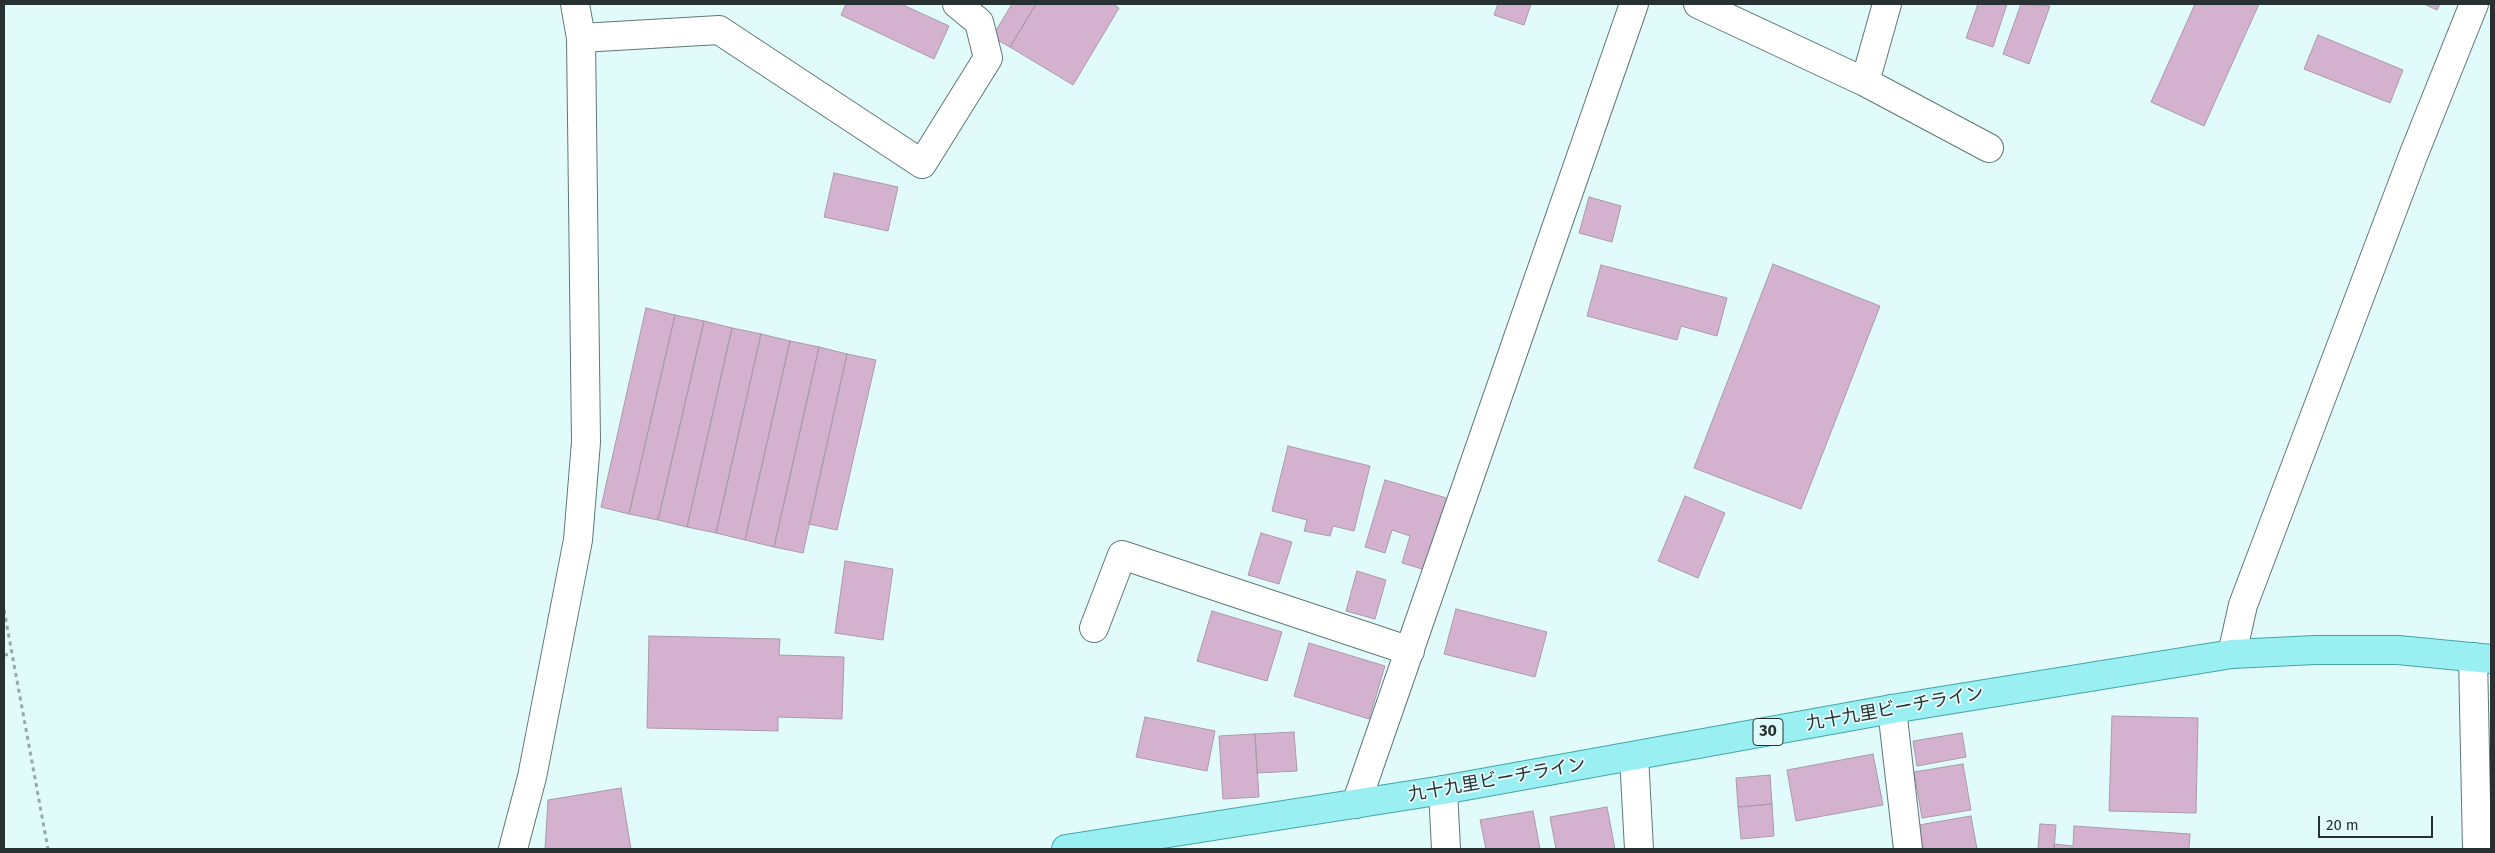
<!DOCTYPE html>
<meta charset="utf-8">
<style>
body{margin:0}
#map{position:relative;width:2495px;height:853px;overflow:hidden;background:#e1fbfb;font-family:"Fira Sans",sans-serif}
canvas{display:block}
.frame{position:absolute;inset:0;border:5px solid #273131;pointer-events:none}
.scale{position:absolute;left:2318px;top:816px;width:115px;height:22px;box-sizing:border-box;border:2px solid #273131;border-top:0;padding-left:6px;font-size:15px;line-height:18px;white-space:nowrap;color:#273131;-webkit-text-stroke:4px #e1fbfb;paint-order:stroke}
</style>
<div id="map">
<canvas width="2495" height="853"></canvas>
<div class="frame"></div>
<div class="scale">20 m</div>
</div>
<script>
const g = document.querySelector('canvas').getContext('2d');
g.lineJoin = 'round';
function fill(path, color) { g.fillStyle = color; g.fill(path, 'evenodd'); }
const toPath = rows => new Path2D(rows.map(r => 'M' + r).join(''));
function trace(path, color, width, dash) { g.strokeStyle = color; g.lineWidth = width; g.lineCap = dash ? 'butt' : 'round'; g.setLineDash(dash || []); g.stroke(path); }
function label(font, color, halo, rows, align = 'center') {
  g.font = font + ' "Fira Sans","Noto Sans JP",sans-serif'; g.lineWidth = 4; g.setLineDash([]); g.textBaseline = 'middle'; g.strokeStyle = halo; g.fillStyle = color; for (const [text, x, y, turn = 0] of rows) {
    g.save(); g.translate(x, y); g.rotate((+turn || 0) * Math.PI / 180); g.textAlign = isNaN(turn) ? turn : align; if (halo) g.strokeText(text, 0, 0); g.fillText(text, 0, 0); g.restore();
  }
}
const building = toPath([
 [846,4,901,4,949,26,934,59,841,15,846,4],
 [1012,4,1036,4,1010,47,992,37,1012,4],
 [1036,4,1113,4,1119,8,1073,85,1010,47,1036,4],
 [1498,4,1531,4,1524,25,1494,15,1498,4],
 [1978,4,2007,4,1993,47,1966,38,1978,4],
 [2021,4,2050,6,2029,64,2003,54,2021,4],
 [2195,4,2259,4,2204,126,2151,102,2195,4],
 [2424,4,2440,4,2437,10,2424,4],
 [2318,35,2403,70,2390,103,2304,69,2318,35],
 [834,173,898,187,888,231,824,217,834,173],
 [1589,197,1621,206,1612,242,1579,233,1589,197],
 [1773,264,1880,306,1801,509,1694,468,1773,264],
 [1601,265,1727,298,1717,336,1681,326,1677,340,1587,316,1601,265],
 [646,308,675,315,629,514,601,507,646,308],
 [675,315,704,321,658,520,629,514,675,315],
 [704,321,732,328,687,527,658,520,704,321],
 [732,328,761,334,716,533,687,527,732,328],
 [761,334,790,341,745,540,716,533,761,334],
 [790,341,819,347,774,547,745,540,790,341],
 [819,347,847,354,803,553,774,547,819,347],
 [847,354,876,360,837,530,809,524,847,354],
 [1288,446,1370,466,1354,531,1333,526,1330,536,1304,531,1307,520,1272,511,1288,446],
 [1385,480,1450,499,1429,571,1402,563,1410,536,1392,530,1385,553,1365,547,1385,480],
 [1685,496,1725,513,1698,578,1658,561,1685,496],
 [1261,533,1292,542,1279,584,1248,575,1261,533],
 [845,561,893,569,883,640,835,633,845,561],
 [1357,571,1386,580,1375,619,1346,611,1357,571],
 [1456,609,1547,632,1535,677,1444,654,1456,609],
 [1212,611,1282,632,1267,681,1197,661,1212,611],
 [649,636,780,639,779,655,844,657,842,719,778,717,778,731,647,728,649,636],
 [1309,643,1385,666,1369,719,1294,696,1309,643],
 [2112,716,2198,718,2196,813,2109,811,2112,716],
 [1145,717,1215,731,1207,771,1136,757,1145,717],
 [1294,732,1297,771,1257,773,1255,734,1294,732],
 [1962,733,1966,757,1917,766,1913,741,1962,733],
 [1255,734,1259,797,1223,799,1219,736,1255,734],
 [1873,754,1883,805,1796,821,1787,770,1873,754],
 [1963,764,1971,810,1922,818,1914,772,1963,764],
 [1770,775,1772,804,1738,807,1736,778,1770,775],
 [621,788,631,849,545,849,548,800,621,788],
 [1772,804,1774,836,1741,839,1738,807,1772,804],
 [1607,807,1615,849,1556,849,1550,817,1607,807],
 [1533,811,1540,849,1486,849,1480,820,1533,811],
 [1971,816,1977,849,1923,849,1919,825,1971,816],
 [2040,824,2056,825,2054,849,2038,849,2040,824],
 [2074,826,2190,834,2189,849,2054,849,2054,844,2073,846,2074,826]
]);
const path = toPath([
 [4,610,48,849],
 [4,655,12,654]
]);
const street = toPath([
 [1698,4,1865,82,1989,148],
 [581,38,719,30,922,164,988,58,979,22,957,4],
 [1865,82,1887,4],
 [1094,628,1122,555,1410,651],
 [2232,654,2243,605,2413,156,2474,4],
 [2473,657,2477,849],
 [1892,709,1908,849],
 [1634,756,1639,849],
 [1443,790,1446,849],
 [1356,804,1634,4],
 [513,849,532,777,578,540,586,442,581,38,575,4]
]);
const primary = toPath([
 [1066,849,1443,790,1892,709,2232,654,2315,650,2398,650,2491,659]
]);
const shields = [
 [1768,732,30]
];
const shieldNames = [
 ["30",1768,732]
];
const streetNames = [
 ["九十九里ビーチライン",1895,709,-10],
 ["九十九里ビーチライン",1497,780,-10]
];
fill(building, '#d4b2cf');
trace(building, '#aa9aa8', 1);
trace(street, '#607777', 30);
trace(primary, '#45a6a8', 30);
trace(path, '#96aaaa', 3, [4, 4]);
trace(street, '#fff', 28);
trace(primary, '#99eff1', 28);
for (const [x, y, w] of shields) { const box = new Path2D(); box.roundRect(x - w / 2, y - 13.5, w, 27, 4); g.fillStyle = '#e1fbfb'; g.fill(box); trace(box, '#273131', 1); }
label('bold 16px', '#273131', null, shieldNames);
label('18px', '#273131', '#e1fbfb', streetNames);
</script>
